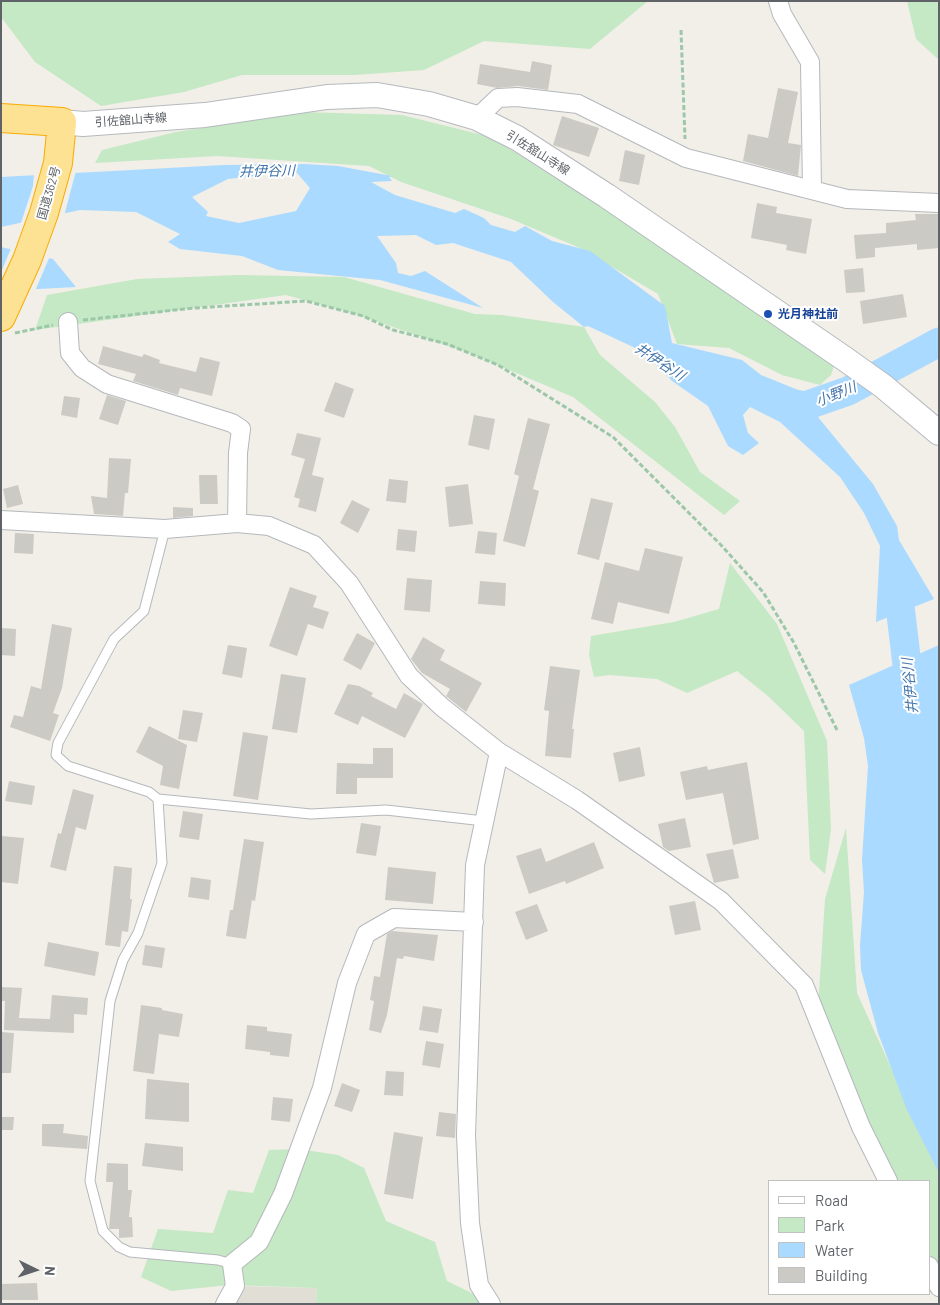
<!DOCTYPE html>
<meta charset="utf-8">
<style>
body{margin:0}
#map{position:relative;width:940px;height:1305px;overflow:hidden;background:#f1efe8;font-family:Barlow,sans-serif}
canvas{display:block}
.frame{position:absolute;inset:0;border:2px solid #5f6368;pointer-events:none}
.legend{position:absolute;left:768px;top:1180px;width:162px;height:115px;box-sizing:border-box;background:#fff;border:1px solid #bfc1c3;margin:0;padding:6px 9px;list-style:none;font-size:15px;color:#5f6368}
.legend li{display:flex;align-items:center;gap:10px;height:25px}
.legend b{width:25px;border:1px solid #bfc1c3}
.north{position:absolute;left:10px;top:1245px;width:50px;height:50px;-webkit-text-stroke:4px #fff;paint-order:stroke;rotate:94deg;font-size:14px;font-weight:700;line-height:20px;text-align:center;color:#5f6368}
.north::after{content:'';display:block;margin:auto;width:18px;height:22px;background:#5f6368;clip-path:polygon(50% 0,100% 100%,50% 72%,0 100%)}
</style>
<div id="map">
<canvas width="940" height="1305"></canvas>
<div class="frame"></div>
<ul class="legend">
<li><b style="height:6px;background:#fff"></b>Road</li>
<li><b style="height:14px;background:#c5e8c5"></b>Park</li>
<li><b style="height:14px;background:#aadaff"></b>Water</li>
<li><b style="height:14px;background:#cccac5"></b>Building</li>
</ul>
<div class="north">N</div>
</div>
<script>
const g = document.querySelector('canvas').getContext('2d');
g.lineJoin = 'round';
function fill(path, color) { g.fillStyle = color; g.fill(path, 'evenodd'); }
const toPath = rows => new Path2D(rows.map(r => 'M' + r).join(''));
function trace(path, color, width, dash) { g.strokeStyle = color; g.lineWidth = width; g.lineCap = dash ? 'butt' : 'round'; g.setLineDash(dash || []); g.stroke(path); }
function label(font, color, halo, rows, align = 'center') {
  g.font = font + ' Barlow,"Noto Sans JP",sans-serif'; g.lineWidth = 4; g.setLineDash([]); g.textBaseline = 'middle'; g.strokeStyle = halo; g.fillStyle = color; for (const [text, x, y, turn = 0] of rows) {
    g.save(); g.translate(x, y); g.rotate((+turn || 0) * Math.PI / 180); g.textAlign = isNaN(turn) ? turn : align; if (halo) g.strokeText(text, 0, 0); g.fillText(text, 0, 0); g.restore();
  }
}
const education = toPath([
 [235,1286,317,1288,316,1304,226,1304]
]);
const green = toPath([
 [1,1,648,1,590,49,484,41,424,70,354,75,242,75,184,92,101,106,35,62,1,17],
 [907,1,939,1,939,60,916,39],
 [302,112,402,115,491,137,649,238,834,366,831,375,820,385,782,375,729,348,677,344,658,294,580,248,511,219,401,182,369,166,217,156,95,163,102,150,176,132],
 [238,275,344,277,475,314,502,315,584,327,600,355,655,402,675,427,700,472,740,501,724,515,573,397,469,353,355,314,286,295,35,330,47,295,137,279],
 [730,563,777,624,827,741,831,829,825,874,810,860,804,731,769,697,737,671,687,693,657,679,610,675,594,677,589,655,591,636,674,622,719,609],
 [846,828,857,993,939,1173,939,1296,929,1273,929,1181,890,1181,818,1008,825,899],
 [299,1149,338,1155,364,1168,386,1221,435,1242,447,1281,494,1304,316,1304,317,1288,229,1285,171,1291,141,1277,158,1229,213,1233,228,1190,253,1193,269,1150]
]);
const water = toPath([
 [305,164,338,166,392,176,389,177,392,181,371,182,395,195,455,213,464,209,484,218,491,225,515,232,525,226,552,241,590,251,665,306,672,343,742,360,761,375,813,396,813,411,873,484,897,526,899,540,934,599,876,622,880,546,864,513,840,477,780,422,750,407,743,415,748,433,759,443,743,455,728,446,708,406,672,381,644,352,588,326,584,327,553,302,511,262,453,243,436,245,416,235,377,236,396,263,398,273,411,276,425,271,483,308,380,280,278,270,242,256,180,249,168,242,180,234,136,212,80,210,1,227,1,177,224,165],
 [291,172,297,173,310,188,296,211,239,223,206,216,208,212,192,197,228,179],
 [1,247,53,259,76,287,1,291],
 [939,645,939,1173,907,1110,878,1033,861,970,860,945,864,892,862,860,868,766,864,738,849,685]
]);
const pier = toPath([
 [76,171,64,216,20,226,33,186,34,173],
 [12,246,50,256,35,291,1,293,1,272]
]);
const river = toPath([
 [774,400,805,406,848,391,939,342],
 [896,573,911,698]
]);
const building = toPath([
 [532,61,552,65,548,90,518,86,497,88,477,84,480,64,530,72],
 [778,88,798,92,788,143,801,145,798,176,743,161,748,134,768,138],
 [562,116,599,128,589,157,553,145],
 [625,150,645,155,639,185,619,181],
 [757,203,777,207,776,213,812,219,806,254,786,250,787,245,751,238],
 [915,214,939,214,939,248,917,250,917,244,875,248,875,257,856,259,854,235,886,233,886,223,916,220],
 [863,268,865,292,846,293,844,270],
 [903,294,907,317,863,324,860,301],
 [103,346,142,357,144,354,160,360,159,363,196,372,200,357,220,362,212,396,180,388,178,395,133,381,136,374,98,364],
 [335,382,354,389,344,418,324,411],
 [107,395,126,401,118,425,99,419],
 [64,396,80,398,77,418,61,415],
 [474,415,495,419,489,450,468,445],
 [528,418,550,424,533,489,539,491,525,547,503,541,519,476,514,474],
 [297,433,321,438,312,475,324,478,316,512,298,507,300,499,294,497,305,459,291,455],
 [109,458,131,459,128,493,125,493,123,516,94,514,91,496,107,498],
 [199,475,217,475,218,504,200,504],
 [389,479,408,481,406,503,386,501],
 [468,484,473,524,449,527,445,487],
 [18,485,23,504,7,508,3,489],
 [591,498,613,503,599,560,577,554],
 [352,500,370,509,358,533,340,523],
 [173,507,193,508,193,516,173,518],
 [398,529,417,531,415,552,396,550],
 [478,531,497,533,495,555,475,553],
 [15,533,34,534,33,554,14,553],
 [645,548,683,557,669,614,618,602,613,624,591,619,605,562,639,571],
 [407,578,432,580,430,612,404,610],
 [480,581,506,583,505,606,478,604],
 [290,587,317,596,313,607,329,612,323,629,308,624,297,656,269,646],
 [52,624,72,628,62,688,53,713,59,715,50,741,10,727,14,715,23,717,31,686,41,689],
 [1,628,16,629,15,656,1,655],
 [357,633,375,643,361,670,343,660],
 [423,637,445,650,440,660,482,683,466,712,446,696,450,689,422,673,411,659],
 [228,645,247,648,242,678,222,674],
 [550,666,580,670,572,729,574,729,571,758,545,756,549,711,544,710],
 [281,674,306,678,297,733,272,729],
 [348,684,359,686,373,693,371,696,396,709,404,693,423,704,405,738,362,716,358,725,334,714],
 [183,710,203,713,197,742,178,739],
 [149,726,187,745,179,789,160,785,163,766,136,752],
 [243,732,268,736,258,800,233,796],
 [640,747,645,776,619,782,613,753],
 [373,748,393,748,393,778,357,778,357,794,336,794,337,763,373,764],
 [747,762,759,839,733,845,723,793,686,800,680,772,707,766,708,770],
 [9,781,35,786,32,805,5,801],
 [73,789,94,795,86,830,76,827,66,871,50,867,58,833,61,834],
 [183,811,203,814,199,840,179,837],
 [685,818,691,847,669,851,663,847,658,824],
 [361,823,381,826,376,856,356,853],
 [1,836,24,838,18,884,1,882],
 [244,839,264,842,255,901,252,900,246,939,226,936,230,910,233,910],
 [594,842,604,868,566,884,565,881,529,894,516,856,541,848,546,862],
 [733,849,739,878,714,883,706,854],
 [114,866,132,868,130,899,132,899,128,932,122,931,120,947,105,945],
 [388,867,436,872,433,904,385,900],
 [191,877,211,880,209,900,188,897],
 [695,901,701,930,675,935,669,906],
 [537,904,548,931,526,940,515,912],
 [392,931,438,935,434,961,404,956,403,959,397,958,387,1015,381,1033,369,1030,374,1001,370,1000,374,976,380,977,387,934],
 [48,942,99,952,95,976,44,966],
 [145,945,165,948,162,968,142,965],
 [1,987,22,988,19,1018,50,1019,52,995,88,998,87,1015,74,1014,74,1033,4,1030,5,1001,1,1001],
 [141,1005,162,1008,162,1010,183,1014,179,1037,159,1034,154,1074,133,1071],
 [423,1006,442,1009,438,1033,419,1030],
 [247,1025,267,1027,267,1031,292,1034,289,1057,270,1055,270,1052,245,1049],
 [1,1032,14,1033,11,1073,1,1073],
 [426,1041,444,1044,440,1068,422,1065],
 [386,1071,404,1072,403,1096,384,1095],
 [147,1079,189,1083,189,1122,145,1119],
 [342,1083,360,1090,352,1112,334,1106],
 [273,1097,293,1099,290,1122,271,1120],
 [439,1112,456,1114,455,1138,436,1136],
 [1,1117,14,1117,13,1130,1,1130],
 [42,1124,64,1124,63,1133,88,1136,87,1149,42,1146],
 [394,1132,423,1137,413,1199,384,1194],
 [145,1143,183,1147,183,1171,142,1166],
 [107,1163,128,1164,128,1190,132,1190,129,1217,132,1217,133,1237,119,1238,119,1229,109,1229,113,1182,106,1182],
 [37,1283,38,1300,2,1300,2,1284]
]);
const path = toPath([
 [681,30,685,139],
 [83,320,194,308,306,301,363,316,393,330,447,344,498,365,613,437,721,545,763,592,794,643,837,730],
 [15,333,53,325]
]);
const lane = toPath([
 [165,529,144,611,114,639,58,743,56,755,68,766,149,792,158,799,162,863,138,933,123,960,110,1001,90,1181,103,1231,119,1247,130,1252,218,1260,232,1264],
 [158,799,311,814,386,810,484,821]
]);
const street = toPath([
 [778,1,782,14,810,62,812,189],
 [477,118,498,98,517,97,578,104,686,158,847,199,939,203],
 [68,322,70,353,82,368,107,384,232,423,241,429,238,453,237,523],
 [1,520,165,529,237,523,269,526,314,545,349,583,409,676,442,707,499,752,577,800,721,901,804,985,861,1127,888,1181],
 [929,1266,939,1287],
 [225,1304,235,1286,232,1264,259,1242,283,1194,322,1088,347,983,366,934,394,918,474,922],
 [491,1304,479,1285,470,1223,466,1135,475,865,499,752]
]);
const secondary = toPath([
 [62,122,83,124,205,115,327,97,377,95,429,104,477,118,517,138,607,196,845,359,883,386,939,433]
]);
const highway = toPath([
 [1,118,62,122,58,163,44,213,27,260,1,317]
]);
const markers = [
 [768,314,5,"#1a4fb4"]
];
const streetNames = [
 ["引佐舘山寺線",131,120,-4],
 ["引佐舘山寺線",538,153,32],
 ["国道362号",49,193,-74]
];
const transitNames = [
 ["光月神社前",778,314]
];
const waterNames = [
 ["井伊谷川",267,171,-1],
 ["井伊谷川",660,362,33],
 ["小野川",836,394,-22],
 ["井伊谷川",910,686,-96]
];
fill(education, '#e1ded6');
fill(green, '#c5e8c5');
fill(water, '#aadaff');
fill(pier, '#f1efe8');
trace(river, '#aadaff', 29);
fill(building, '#cccac5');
trace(lane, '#b5b8bc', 11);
trace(street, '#b5b8bc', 20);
trace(secondary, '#b6babf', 26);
trace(highway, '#f9ab00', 30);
trace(path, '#9cc7a9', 3, [5, 2.5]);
trace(lane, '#fff', 9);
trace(street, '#fff', 18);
trace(secondary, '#fff', 24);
trace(highway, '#fde293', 28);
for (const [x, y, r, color] of markers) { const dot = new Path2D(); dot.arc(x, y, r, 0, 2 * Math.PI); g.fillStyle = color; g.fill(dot); trace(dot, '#fff', 2); }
label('12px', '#5f6368', '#fff', streetNames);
label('bold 12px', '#164399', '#fff', transitNames, 'left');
label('italic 14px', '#4174aa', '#fff', waterNames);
</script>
